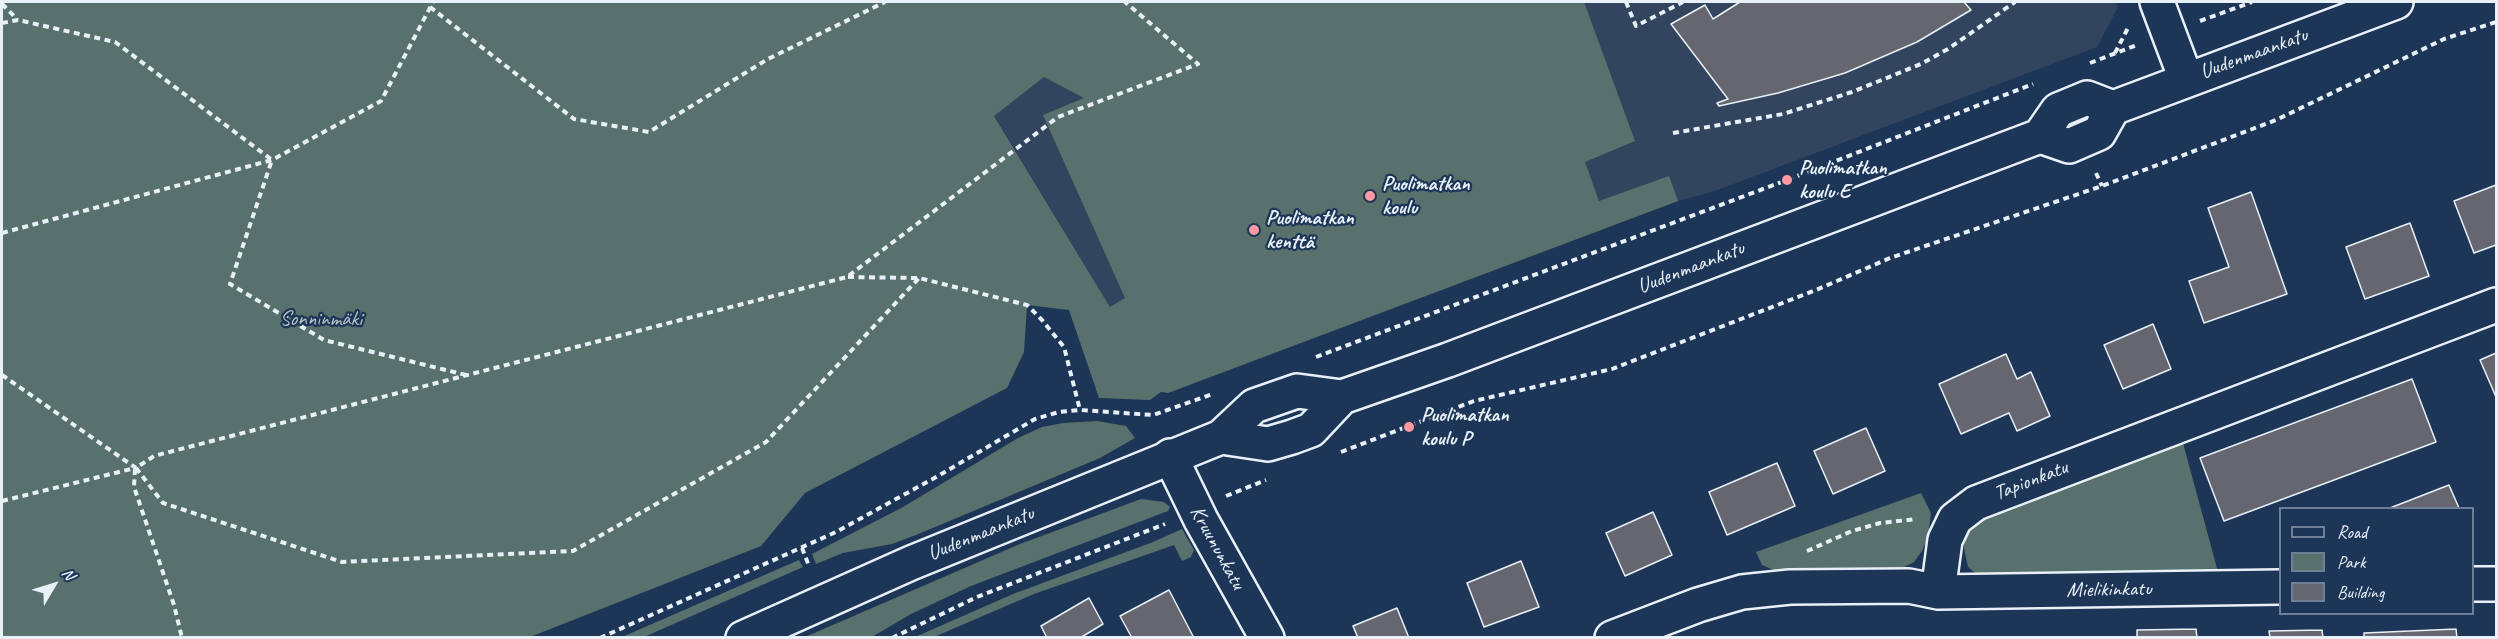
<!DOCTYPE html>
<meta charset="utf-8">
<style>
body{margin:0}
#map{position:relative;width:2498px;height:639px;overflow:hidden;background:#1d3557;font-family:Caveat,sans-serif}
canvas{display:block}
.frame{position:absolute;inset:0;border:3px solid #e8f1f8;pointer-events:none}
.legend{position:absolute;left:2279px;top:507px;width:195px;height:108px;box-sizing:border-box;background:#1d3557;border:2px solid #6e8097;margin:0;padding:8px 10px;list-style:none;font-size:18px;color:#e8f1f8}
.legend li{display:flex;align-items:center;gap:12px;height:30px}
.legend b{width:30px;border:2px solid #6e8097}
.north{position:absolute;left:24px;top:555px;width:60px;height:60px;-webkit-text-stroke:4px #1d3557;paint-order:stroke;rotate:52deg;font-size:16px;font-weight:700;line-height:24px;text-align:center;color:#e8f1f8}
.north::after{content:'';display:block;margin:auto;width:21px;height:27px;background:#e8f1f8;clip-path:polygon(50% 0,100% 100%,50% 72%,0 100%)}
</style>
<div id="map">
<canvas width="2498" height="639"></canvas>
<div class="frame"></div>
<ul class="legend">
<li><b style="height:8px;background:#1d3557"></b>Road</li>
<li><b style="height:16px;background:#58716d"></b>Park</li>
<li><b style="height:16px;background:#65666f"></b>Building</li>
</ul>
<div class="north">N</div>
</div>
<script>
const g = document.querySelector('canvas').getContext('2d');
g.lineJoin = 'round';
function fill(path, color) { g.fillStyle = color; g.fill(path, 'evenodd'); }
const toPath = rows => new Path2D(rows.map(r => 'M' + r).join(''));
function trace(path, color, width, dash) { g.strokeStyle = color; g.lineWidth = width; g.lineCap = dash ? 'butt' : 'round'; g.setLineDash(dash || []); g.stroke(path); }
function label(font, color, halo, rows, align = 'center') {
  g.font = font + ' Caveat,sans-serif'; g.lineWidth = 4.5; g.setLineDash([]); g.textBaseline = 'middle'; g.strokeStyle = halo; g.fillStyle = color; for (const [text, x, y, turn = 0] of rows) {
    g.save(); g.translate(x, y); g.rotate((+turn || 0) * Math.PI / 180); g.textAlign = isNaN(turn) ? turn : align; if (halo) g.strokeText(text, 0, 0); g.fillText(text, 0, 0); g.restore();
  }
}
const built = toPath([
 [1094,2,2116,2,2118,7,2097,47,1715,191,1678,201,1168,393,1161,391,994,115]
]);
const green = toPath([
 [2,2,1584,2,1635,141,1585,162,1599,201,1669,176,1678,201,1168,393,1161,392,1150,400,1099,398,1069,310,1027,305,1024,352,1007,388,805,493,761,546,530,637,2,637],
 [1044,77,1084,98,1043,115,1125,298,1110,307,994,116],
 [1097,421,1126,426,1135,438,1100,458,916,535,892,544,843,553,816,564,812,554,903,507,1018,438,1042,427,1063,423],
 [2183,443,2218,572,1980,577,1968,567,1964,548,1965,532,1982,518],
 [1921,493,1931,513,1928,537,1922,551,1914,562,1898,570,1781,573,1762,565,1756,552],
 [1141,499,1164,502,1170,507,1168,511,971,586,911,614,872,637,805,637,1020,544],
 [1182,529,1194,550,1191,557,1182,561,1174,545,1034,594,934,637,915,637,1013,594,1153,542],
 [799,560,803,567,644,637,622,637]
]);
const building = toPath([
 [1740,2,1964,2,1971,10,1917,42,1845,73,1778,93,1719,106,1717,103,1728,99,1671,24,1705,5,1713,19,1740,2],
 [2496,185,2496,245,2474,253,2454,201,2496,185],
 [2251,192,2287,294,2204,323,2189,281,2229,267,2208,208,2251,192],
 [2410,223,2429,276,2365,299,2346,247,2410,223],
 [2153,324,2171,369,2123,389,2104,345,2153,324],
 [2496,353,2496,397,2480,360,2496,353],
 [2006,354,2017,379,2031,372,2050,416,2017,431,2009,413,1961,434,1939,384,2006,354],
 [2412,379,2436,442,2224,521,2200,458,2412,379],
 [1866,428,1885,471,1833,494,1814,451,1866,428],
 [1777,463,1795,506,1727,535,1709,492,1777,463],
 [2449,485,2459,508,2390,508,2449,485],
 [1653,512,1672,555,1625,576,1606,533,1653,512],
 [1521,561,1539,607,1484,627,1467,583,1521,561],
 [1169,590,1194,638,1132,638,1120,616,1169,590],
 [1089,598,1103,624,1080,638,1047,638,1041,626,1089,598],
 [1397,608,1409,638,1358,638,1353,626,1397,608],
 [2196,629,2197,638,2137,638,2137,630,2196,629],
 [2456,629,2457,638,2364,638,2364,633,2456,629],
 [2322,630,2323,638,2270,638,2269,631,2322,630]
]);
const path = toPath([
 [1626,2,1636,26,1683,2],
 [2,4,17,19],
 [430,7,574,119,649,132,768,59,885,2],
 [2200,21,2252,2],
 [2,23,18,20,115,42,272,160,230,284,324,340,466,375],
 [2115,53,2128,28],
 [2090,63,2137,45],
 [1673,133,1783,114,1852,92,1921,64,1948,49,2015,2],
 [2096,173,2102,186],
 [2,233,272,160,381,101,433,2],
 [848,277,919,278,1027,305,1042,320,1064,347,1080,410],
 [1316,357,1787,180,2033,84],
 [2,375,136,468,154,456,847,277,1058,117,1198,64,1125,2],
 [1341,452,1474,401,1612,369,1816,290,1890,258,2102,186,2276,120,2444,39,2496,22],
 [136,468,163,503,342,562,573,551,766,442,919,278],
 [135,469,134,487,174,605,182,638],
 [1226,496,1266,480],
 [2,501,135,468],
 [802,548,809,566],
 [1807,551,1852,531,1880,523,1917,519],
 [600,638,836,532,938,476,1035,419,1059,412,1080,410,1153,415,1213,394],
 [892,638,977,597,1165,524]
]);
const minor = toPath([
 [2157,2,2186,79],
 [1170,456,1201,520,1267,638],
 [2472,584,2496,584],
 [1938,592,1945,540,1955,519,1976,503,2496,305],
 [1612,638,1698,605,1742,592,1790,587,1909,586,1938,592,2280,587]
]);
const major = toPath([
 [2040,136,2069,146,2099,133,2113,108,2396,2],
 [1221,437,1268,444,1292,437,1311,430,1342,397],
 [743,638,911,563,1221,437,1254,406,1297,391,1342,397,1448,360,2040,136,2058,110,2087,98,2113,108]
]);
const markers = [
 [1787,180,6,"#ff9aa2"],
 [1370,196,6,"#ff9aa2"],
 [1254,230,6,"#ff9aa2"],
 [1409,427,6,"#ff9aa2"]
];
const streetNames = [
 ["Uudenmaankatu",2254,54,-20],
 ["Uudenmaankatu",1691,268,-21],
 ["Tapionkatu",2031,481,-21],
 ["Uudenmaankatu",981,534,-22],
 ["Kruununkatu",1217,548,61],
 ["Mielikinkatu",2109,590,-1]
];
const poiNames = [
 ["Puolimatkan",1799,168],
 ["koulu E",1799,192],
 ["Puolimatkan",1382,184],
 ["koulu",1382,208],
 ["Puolimatkan",1266,218],
 ["kenttä",1266,242],
 ["Puolimatkan",1421,415],
 ["koulu P",1421,439]
];
const parkNames = [
 ["Sonninmäki",321,319]
];
fill(built, '#33445e');
fill(green, '#58716d');
fill(building, '#65666f');
trace(building, '#e8f1f8', 1.5);
trace(minor, '#e8f1f8', 38);
trace(major, '#e8f1f8', 38);
trace(path, '#e8f1f8', 4, [6, 4.5]);
trace(minor, '#1d3557', 33);
trace(major, '#1d3557', 33);
for (const [x, y, r, color] of markers) { const dot = new Path2D(); dot.arc(x, y, r, 0, 2 * Math.PI); g.fillStyle = color; g.fill(dot); trace(dot, '#1d3557', 2); }
label('21px', '#e8f1f8', '#1d3557', streetNames);
label('bold 21px', '#e8f1f8', '#1d3557', poiNames, 'left');
label('21px', '#b6c4c7', '#1d3557', parkNames);
</script>
